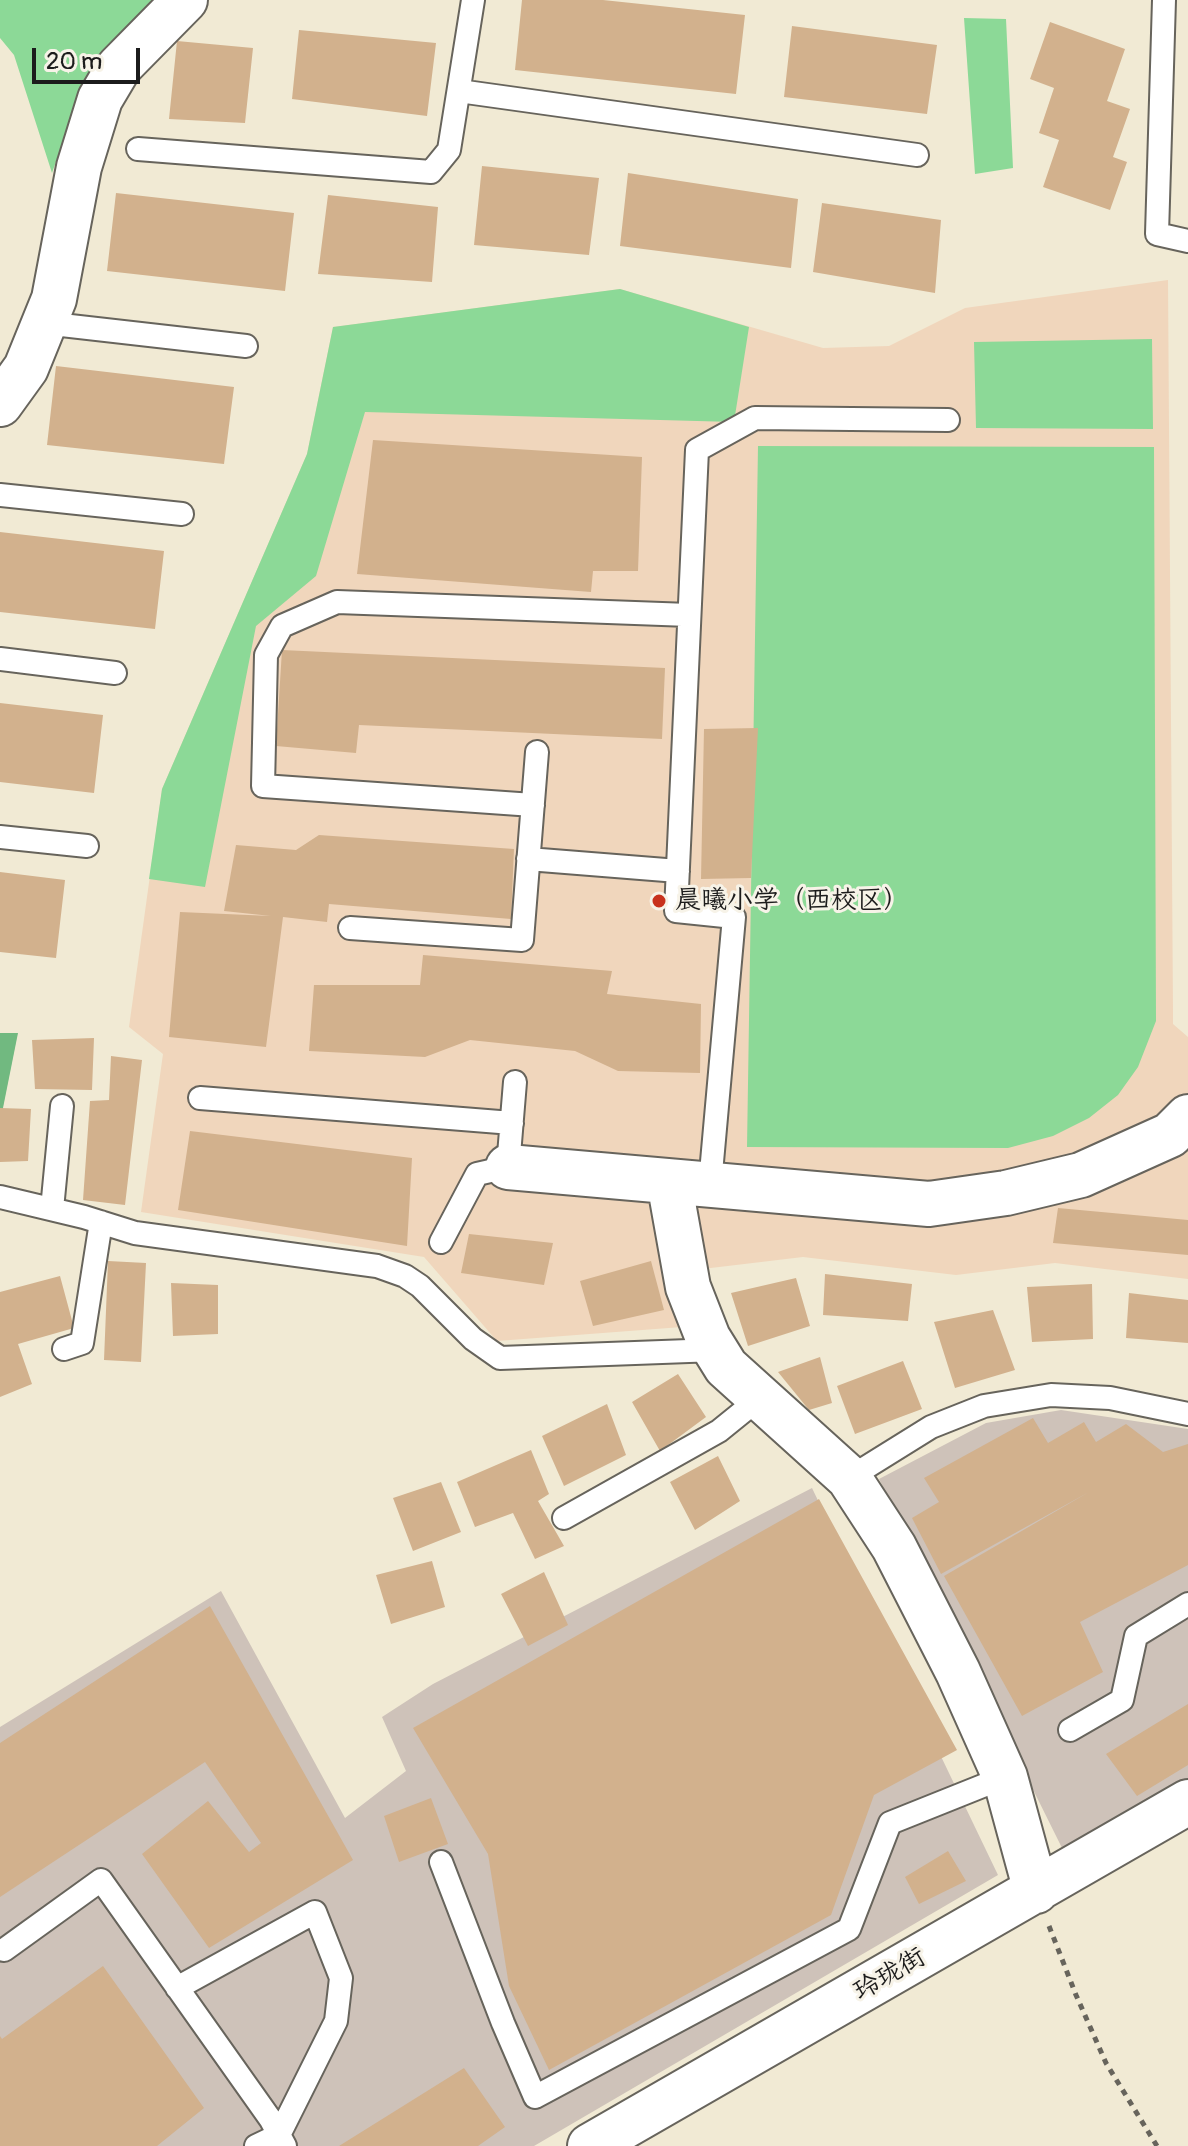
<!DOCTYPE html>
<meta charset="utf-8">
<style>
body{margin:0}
#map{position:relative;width:1188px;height:2146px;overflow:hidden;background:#f1ead4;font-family:Pangolin,sans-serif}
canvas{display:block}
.scale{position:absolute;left:32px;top:48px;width:108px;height:36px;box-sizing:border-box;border:4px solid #1c1c1c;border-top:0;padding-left:10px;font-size:24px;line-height:28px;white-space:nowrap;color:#1c1c1c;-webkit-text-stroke:6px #f7f3e8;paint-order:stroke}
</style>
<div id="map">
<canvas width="1188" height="2146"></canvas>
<div class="scale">20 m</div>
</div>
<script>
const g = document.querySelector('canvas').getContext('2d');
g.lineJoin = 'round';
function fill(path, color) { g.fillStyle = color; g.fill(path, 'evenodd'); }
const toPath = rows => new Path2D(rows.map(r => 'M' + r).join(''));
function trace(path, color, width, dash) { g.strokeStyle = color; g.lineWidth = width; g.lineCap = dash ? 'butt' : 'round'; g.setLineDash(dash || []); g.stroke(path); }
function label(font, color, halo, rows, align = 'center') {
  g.font = font + ' Pangolin,"LXGW WenKai TC",sans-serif'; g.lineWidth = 6; g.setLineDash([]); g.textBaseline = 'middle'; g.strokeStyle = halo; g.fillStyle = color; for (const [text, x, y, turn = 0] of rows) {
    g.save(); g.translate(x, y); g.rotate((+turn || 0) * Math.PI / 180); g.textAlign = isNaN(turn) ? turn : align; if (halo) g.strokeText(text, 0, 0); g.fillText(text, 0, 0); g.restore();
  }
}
const built = toPath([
 [1168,280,1173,1012,1173,1024,1188,1037,1188,1279,1055,1263,956,1275,803,1257,669,1273,682,1327,497,1341,424,1257,141,1212,163,1054,129,1027,162,789,307,454,333,327,620,289,823,348,889,346,965,308]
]);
const industrial = toPath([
 [1061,1410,1188,1429,1188,1779,1064,1852,879,1479,986,1423],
 [812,1488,998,1875,534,2146,0,2146,0,1727,221,1591,345,1818,406,1771,382,1717,433,1684]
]);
const green = toPath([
 [0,0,155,0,71,118,52,173,14,55,0,38],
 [964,18,1006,19,1013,168,975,174],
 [620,289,749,327,734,422,365,412,316,576,256,626,205,887,149,879,162,789,307,454,333,327],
 [1152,339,1153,429,976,428,974,342],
 [758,446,1154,447,1156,1021,1138,1067,1118,1095,1089,1118,1053,1136,1008,1148,747,1147]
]);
const forest = toPath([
 [0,1033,18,1033,0,1123]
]);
const building = toPath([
 [522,0,603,0,745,15,736,94,515,70],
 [1050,22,1125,49,1107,101,1130,109,1113,157,1127,162,1110,210,1043,187,1059,140,1039,133,1054,88,1030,79],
 [792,26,937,45,927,114,784,97],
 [299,30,436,43,427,116,292,99],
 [177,41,253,48,245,123,169,119],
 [482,166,599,178,589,255,474,245],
 [628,173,798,199,791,268,620,246],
 [116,193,294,213,285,291,107,271],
 [328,195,438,207,432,282,318,274],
 [822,203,941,220,935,293,813,272],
 [56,366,234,387,224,464,47,445],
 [373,440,642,457,638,571,593,571,591,592,357,574],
 [0,532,164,551,155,629,0,612],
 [282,650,665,668,662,739,359,725,356,753,276,746],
 [0,703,103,715,94,793,0,782],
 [758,728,751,878,701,879,704,729],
 [319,835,514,849,511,919,329,904,327,922,283,917,266,1047,169,1037,180,912,271,916,224,911,236,845,296,850],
 [0,872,65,880,56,958,0,952],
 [423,955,612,971,607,994,701,1004,700,1073,618,1071,575,1051,470,1040,425,1057,309,1051,314,985,420,985],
 [94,1038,92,1090,35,1089,32,1040],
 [111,1056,142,1060,125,1205,83,1200,90,1101,109,1100],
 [0,1108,31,1109,28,1161,0,1162],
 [190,1131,412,1158,407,1246,178,1210],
 [1058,1208,1188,1220,1188,1255,1053,1243],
 [469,1234,553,1243,544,1285,461,1273],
 [108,1261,146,1263,141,1362,104,1360],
 [651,1261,664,1310,593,1326,580,1281],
 [825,1274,912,1284,908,1321,823,1315],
 [60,1276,74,1328,18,1344,32,1384,0,1397,0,1292],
 [796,1278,810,1326,748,1346,731,1293],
 [171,1283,218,1285,218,1334,173,1336],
 [1092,1284,1093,1339,1032,1342,1027,1287],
 [1129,1293,1188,1300,1188,1343,1126,1338],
 [993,1310,1015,1370,955,1388,934,1322],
 [820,1357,832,1403,809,1410,778,1372],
 [903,1361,922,1409,855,1434,837,1386],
 [678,1374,706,1417,660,1451,632,1402],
 [607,1404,626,1455,564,1486,542,1436],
 [1033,1418,1048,1443,1084,1422,1096,1442,1126,1424,1163,1452,1188,1444,1188,1565,1080,1622,1103,1672,1022,1716,944,1576,1089,1492,941,1574,912,1518,939,1502,924,1478],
 [531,1450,549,1494,538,1501,564,1546,535,1559,513,1513,475,1527,457,1482],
 [718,1456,740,1501,695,1530,670,1482],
 [441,1482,461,1532,413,1551,393,1498],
 [819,1499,957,1750,874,1795,831,1915,549,2070,509,1986,488,1854,413,1728],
 [432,1561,445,1607,391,1624,376,1575],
 [544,1572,568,1625,528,1646,501,1594],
 [210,1606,353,1860,209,1948,142,1854,208,1801,249,1852,261,1843,205,1762,0,1897,0,1743],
 [1188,1704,1188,1765,1137,1796,1106,1754],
 [431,1798,448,1844,399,1862,384,1816],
 [948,1851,966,1881,919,1904,905,1877],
 [103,1966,204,2108,157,2146,0,2146,0,2036,2,2039],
 [464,2068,505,2127,478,2146,339,2146]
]);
const path = toPath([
 [1049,1926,1076,1995,1106,2063,1157,2146]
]);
const service = toPath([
 [1164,0,1157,234,1188,241],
 [459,91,917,155],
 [138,149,431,172,449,150,473,0],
 [44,323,246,346],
 [0,495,182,514],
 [0,659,115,673],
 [533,805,263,786,266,655,282,626,337,602,689,615],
 [0,837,87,846],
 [528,859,678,871],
 [350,928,522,940,537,752],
 [200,1098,512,1123],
 [710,1184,734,917,676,911,697,450,755,418,948,420],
 [0,1197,84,1217,135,1233,377,1266,405,1276,420,1286,473,1339,500,1358,716,1350],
 [52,1209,62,1106],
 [441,1242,477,1174,508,1167,515,1082],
 [64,1349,82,1343,101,1222],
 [849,1478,931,1427,984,1406,1051,1395,1110,1398,1188,1414],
 [564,1518,719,1431,761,1397],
 [1070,1730,1122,1700,1136,1636,1188,1604],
 [441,1862,503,2023,535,2097,849,1929,890,1823,1005,1777],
 [4,1950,101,1880,271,2120,285,2146],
 [177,1988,315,1912,341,1978,336,2021,279,2135,256,2146]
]);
const minor = toPath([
 [0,404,26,368,54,299,79,167,100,99,119,67,185,0],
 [508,1167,929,1204,1006,1193,1081,1175,1170,1135,1188,1117],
 [669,1181,688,1287,708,1338,726,1367,849,1478,894,1547,958,1672,1005,1777,1036,1891],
 [590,2146,1188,1802]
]);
const markers = [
 [659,901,8,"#c8321e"]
];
const poiNames = [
 ["晨曦小学（西校区）",675,901]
];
const streetNames = [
 ["玲珑街",890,1975,-30]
];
fill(built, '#f0d6bc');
fill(industrial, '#cec2b9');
fill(green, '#8cd997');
fill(forest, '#71b980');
fill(building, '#d2b18d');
trace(service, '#67645c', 26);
trace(minor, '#67645c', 48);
trace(path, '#67645c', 5, [6, 6]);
trace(service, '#fff', 22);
trace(minor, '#fff', 44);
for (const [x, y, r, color] of markers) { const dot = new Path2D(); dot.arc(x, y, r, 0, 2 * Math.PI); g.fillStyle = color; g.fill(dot); trace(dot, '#f7f3e8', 3); }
label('26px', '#1c1c1c', '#f7f3e8', poiNames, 'left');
label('26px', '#1c1c1c', '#f7f3e8', streetNames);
</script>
